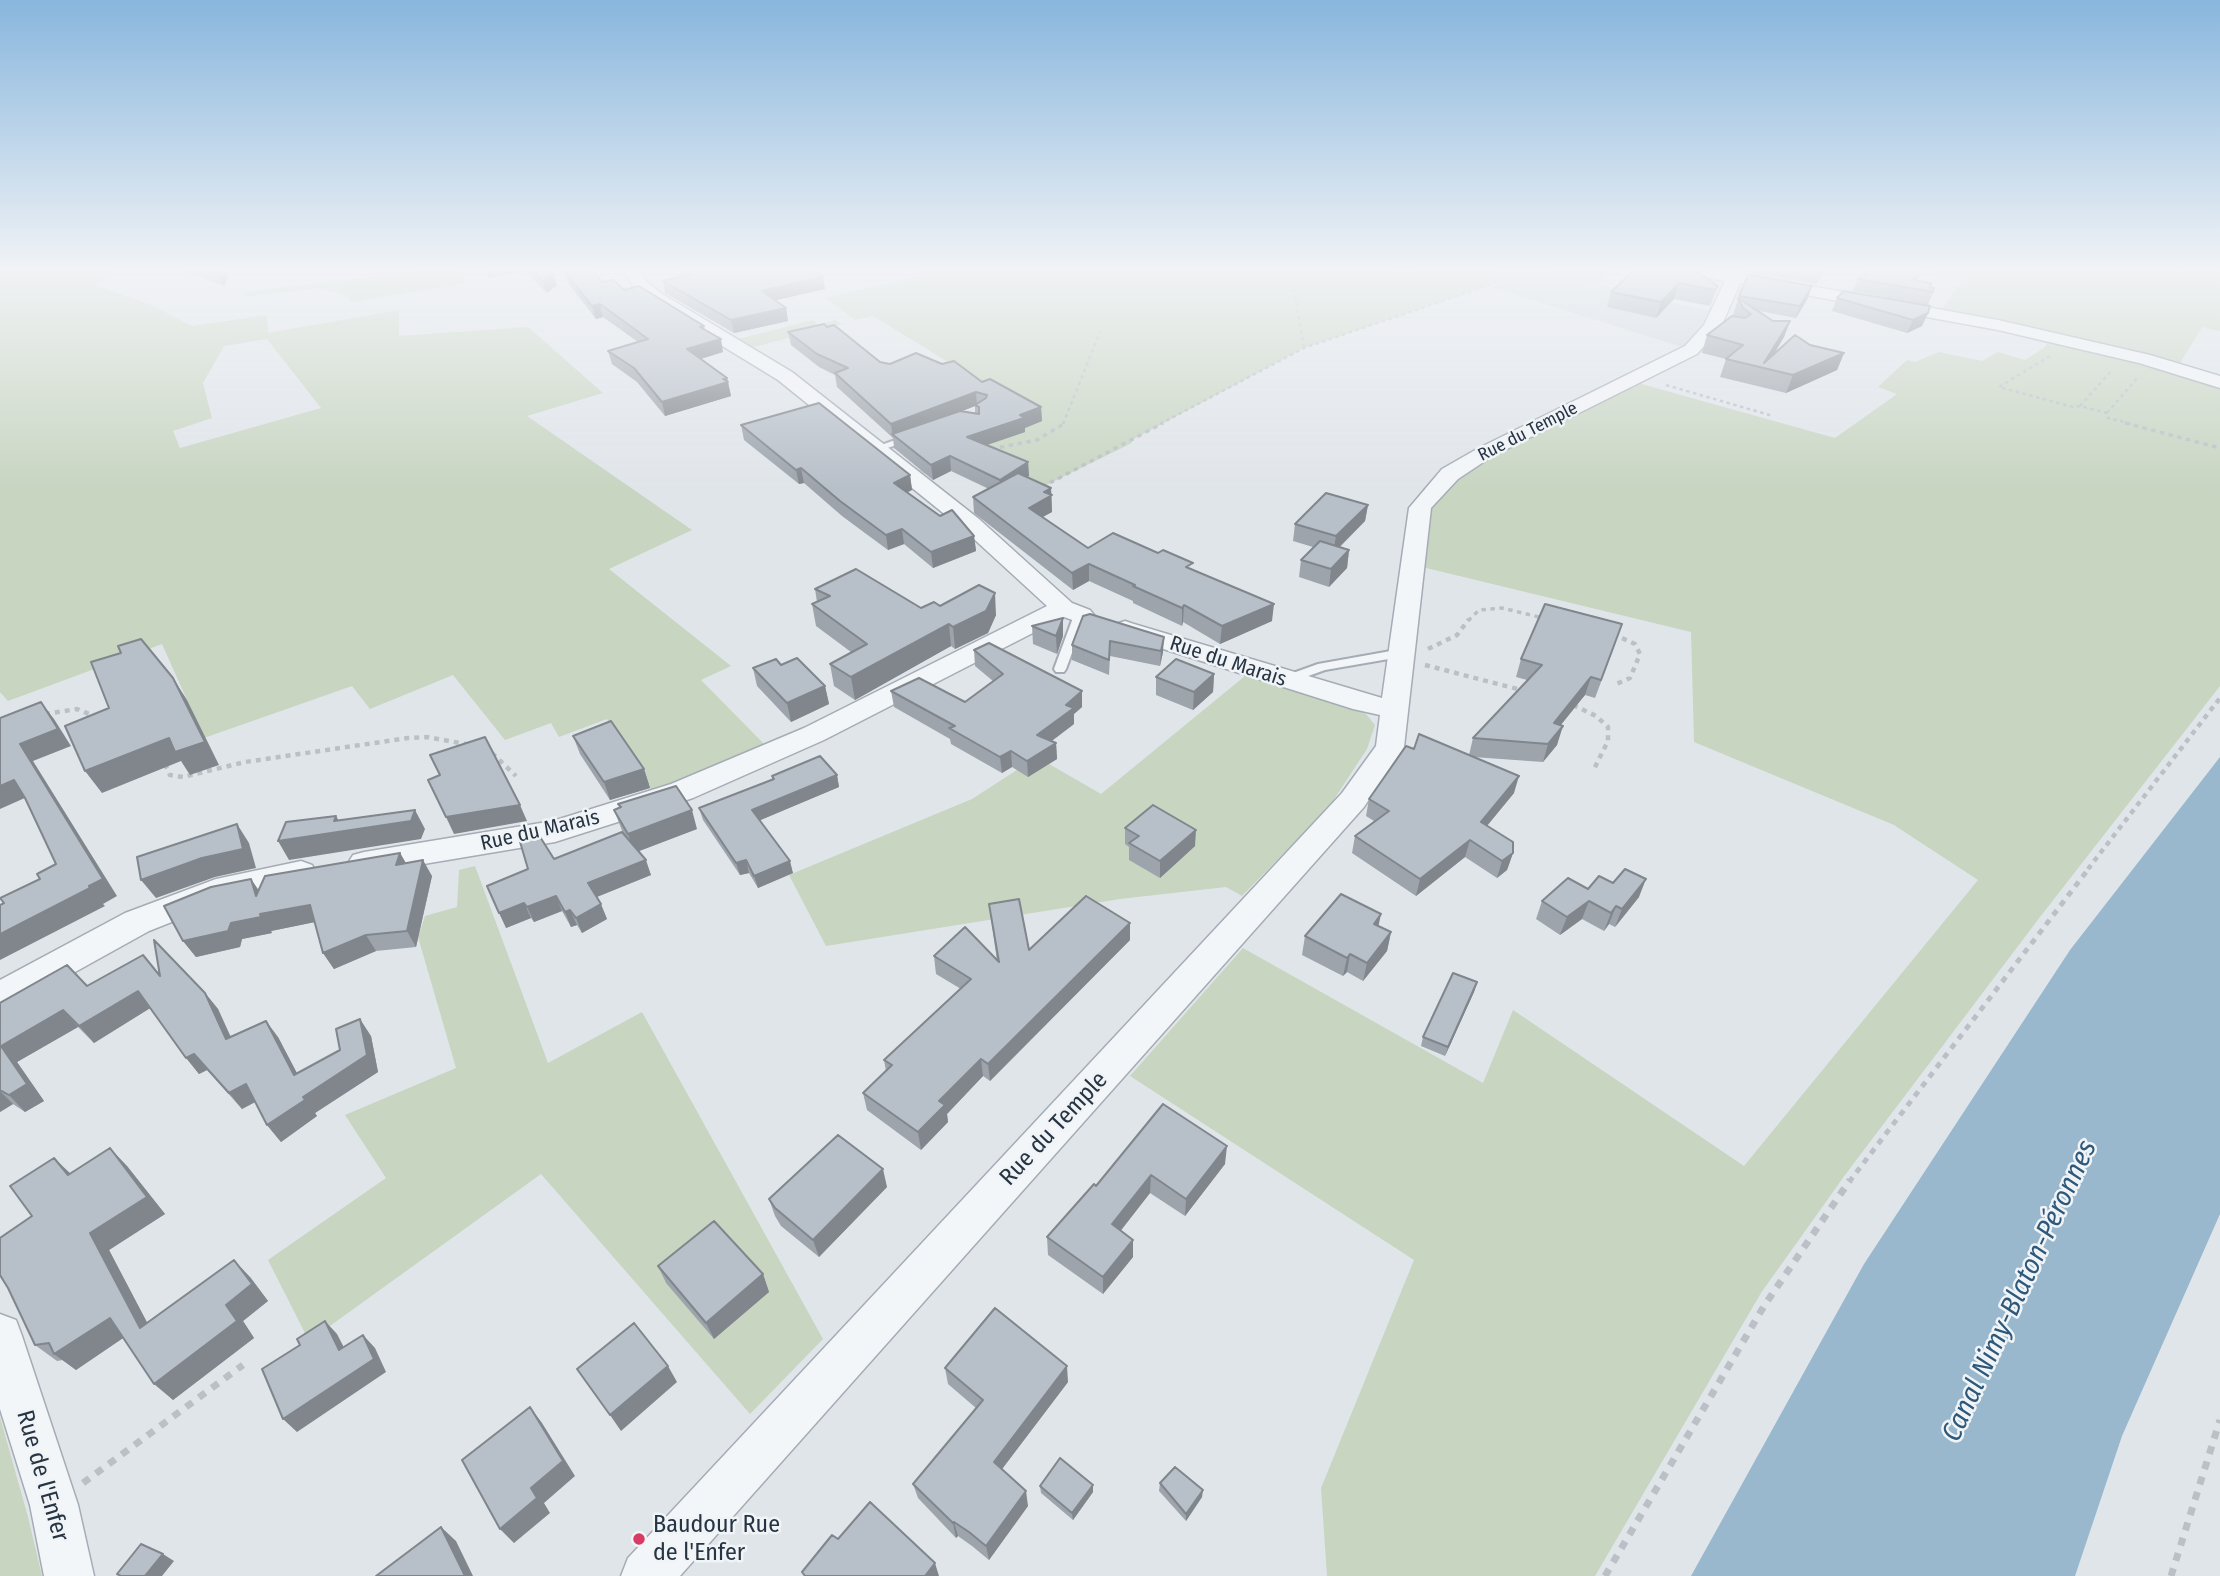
<!DOCTYPE html>
<meta charset="utf-8">
<style>
body{margin:0}
canvas{display:block;background:#e0e5ea}
</style>
<canvas width="2220" height="1576"></canvas>
<script>
const g = document.querySelector('canvas').getContext('2d');
g.lineJoin = 'round';
function fill(path, color) { g.fillStyle = color; g.fill(path, 'evenodd'); }
const toPath = rows => new Path2D(rows.map(r => 'M' + r).join(''));
function trace(path, color, width, dash) { g.strokeStyle = color; g.lineWidth = width; g.lineCap = dash ? 'butt' : 'round'; g.setLineDash(dash || []); g.stroke(path); }
function label(font, color, halo, rows, align = 'center') {
  g.font = font + ' "Fira Sans Condensed",sans-serif'; g.lineWidth = 5; g.setLineDash([]); g.textBaseline = 'middle'; g.strokeStyle = halo; g.fillStyle = color; for (const [text, x, y, turn = 0] of rows) {
    g.save(); g.translate(x, y); g.rotate((+turn || 0) * Math.PI / 180); g.textAlign = isNaN(turn) ? turn : align; if (halo) g.strokeText(text, 0, 0); g.fillText(text, 0, 0); g.restore();
  }
}
const built = toPath([
 [1542,268,1618,289,1624,294,1712,311,1702,331,1685,348,1491,287]
]);
const green = toPath([
 [0,268,124,268,104,277,105,280,95,285,151,305,192,326,267,315,268,333,399,310,399,336,528,327,603,393,527,416,692,530,609,569,731,666,701,680,768,748,654,795,607,719,559,737,551,723,505,740,453,675,370,709,352,686,204,738,162,644,8,701,0,692],
 [267,339,321,408,180,448,173,431,212,418,203,383,224,346],
 [442,268,462,268,465,284,349,302,348,296,319,288,243,297,246,292],
 [906,268,1391,268,1399,275,1418,268,1492,268,1517,276,1304,348,1130,441,1132,443,1030,493,955,460,924,474,918,470,983,450,971,376,873,316,855,320,826,298,924,275],
 [1541,268,1618,268,1596,284],
 [1913,268,2167,268,2183,271,2185,268,2220,268,2220,331,2202,327,2177,368,2220,382,2220,686,2040,917,1845,1175,1761,1293,1595,1576,1327,1576,1321,1488,1414,1260,1130,1076,1243,948,1483,1083,1513,1010,1744,1166,1978,880,1894,825,1694,742,1691,632,1418,566,1426,512,1449,482,1492,455,1638,383,1835,438,1897,394,1878,387,1907,360,1915,362,1939,352,1982,361,1998,352,2025,360,2044,348,2050,339,1939,313,1965,278],
 [813,320,818,325,835,320,842,324,754,347,738,339],
 [1245,676,1355,709,1366,714,1375,725,1367,749,1329,807,1242,896,1226,887,1120,899,826,946,789,875,972,799,1037,757,1101,794],
 [475,866,548,1063,642,1012,823,1339,750,1414,541,1174,309,1341,268,1260,386,1178,345,1115,456,1068,418,937,425,916,457,907,459,870],
 [0,1417,28,1517,42,1576,0,1576]
]);
const water = toPath([
 [2220,757,2220,1214,2122,1436,2075,1576,1691,1576,1864,1264,2070,950]
]);
const pathFar4 = toPath([
 [1290,268,1304,348],
 [2050,356,1999,387,2073,407,2080,406,2107,413,2108,418,2132,424],
 [1666,385,1773,416],
 [2080,406,2112,370],
 [2107,413,2138,377],
 [1063,424,1100,332],
 [1160,424,1304,348,1539,268]
]);
const pathFar3 = toPath([
 [2125,423,2220,448],
 [991,449,1037,440,1065,423],
 [1042,487,1163,423],
 [1468,621,1479,610,1502,608,1543,618]
]);
const pathFar2 = toPath([
 [1613,634,1635,644,1640,654,1630,678,1614,685],
 [1428,649,1457,635,1469,619],
 [1425,665,1525,691],
 [1573,705,1596,716,1608,727,1608,741,1594,769],
 [45,714,77,709,94,716],
 [492,753,516,776],
 [165,764,170,775,183,777,245,762,408,738,427,737,471,745],
 [2088,869,2220,698]
]);
const pathFar1 = toPath([
 [1849,1182,2090,867]
]);
const path = toPath([
 [83,1483,243,1365],
 [1605,1576,1764,1306,1850,1180],
 [2171,1576,2220,1420]
]);
const service = toPath([
 [912,434,915,435,915,439,878,451,873,448,912,434],
 [1080,611,1086,615,1066,669,1064,672,1056,672,1054,669,1074,615,1080,611],
 [1402,649,1406,650,1408,653,1406,656,1325,670,1286,684,1280,680,1282,677,1318,664,1402,649]
]);
const minor = toPath([
 [622,268,638,268,646,281,659,292,792,372,979,519,1072,603,1090,610,1094,615,1090,620,1081,623,1064,617,824,740,693,798,555,842,364,874,353,871,348,863,353,855,364,852,553,821,671,784,804,728,1047,606,963,529,778,380,647,300,634,287,622,268],
 [1674,268,1708,268,1729,272,1731,268,1747,268,1744,274,1998,320,2150,355,2220,376,2220,388,2139,363,1998,330,1740,283,1721,327,1697,354,1491,457,1458,479,1431,508,1404,747,1364,807,680,1576,621,1576,628,1558,1342,793,1376,746,1380,715,1353,709,1116,634,1112,629,1116,624,1125,621,1134,624,1382,698,1409,508,1442,469,1477,449,1685,346,1704,325,1725,281,1682,273,1674,268],
 [301,861,312,865,317,873,312,881,222,902,149,931,12,1007,0,1011,0,980,125,913,216,879,301,861],
 [0,1314,16,1320,22,1336,78,1505,94,1576,44,1576,30,1505,0,1409,0,1314]
]);
const wall = toPath([
 [174,268,226,268,229,275,224,286],
 [482,268,550,268,557,285,547,293,525,271,489,278],
 [679,268,810,268,825,289,775,300,786,308,788,321,734,333,665,293,663,281,681,276],
 [1623,268,1703,268,1701,275,1718,286,1710,306,1674,299,1656,318,1607,307,1611,292,1632,272,1623,270],
 [1749,268,1826,268,1816,284,1748,272],
 [1870,268,1915,268,1915,270,1921,271,1917,281,1930,288,1933,292,1928,305,1853,291,1858,279],
 [564,271,624,290,704,326,705,330,723,352,701,359,727,378,731,396,665,416,637,382,612,364,608,351,638,342,603,317,596,319,568,283],
 [1739,296,1808,298,1796,318,1759,311,1773,321,1790,321,1784,337,1774,354,1810,345,1844,353,1837,370,1786,393,1720,377,1726,359,1702,353,1707,335,1733,316,1733,315],
 [1837,298,1928,313,1922,326,1907,333,1832,311],
 [788,332,880,362,982,382,1041,407,1042,421,1025,428,1025,432,987,445,1028,462,1029,476,1027,477,1051,488,1052,512,1042,517,1088,548,1192,570,1272,621,1220,644,1183,622,1182,626,1133,603,1133,601,1089,581,1073,590,974,513,973,497,989,489,951,471,933,480,894,448,893,438,837,387,835,375,819,367,791,345],
 [975,406,975,413,962,411],
 [741,425,910,475,912,490,907,492,940,516,974,536,976,551,933,568,904,544,888,550,842,516,804,483,799,484,744,440],
 [1368,505,1365,521,1340,547,1349,550,1347,568,1329,587,1299,577,1301,560,1313,547,1293,541,1295,524],
 [815,589,921,608,940,606,996,615,988,633,955,649,951,646,855,700,834,686,830,664,851,652,816,626,812,604,817,602],
 [1083,616,1163,652,1160,666,1110,656,1109,675,1072,660,1072,645],
 [1032,626,1063,636,1057,654,1033,644],
 [1616,642,1595,698,1585,695,1560,725,1557,745,1543,762,1473,757,1514,793,1487,826,1513,853,1507,870,1497,878,1465,857,1416,896,1352,853,1355,836,1374,821,1366,816,1369,799,1414,749,1469,755,1473,738,1527,680,1516,677,1521,659],
 [974,650,1082,691,1082,707,1074,714,1074,724,1052,741,1056,743,1057,759,1028,777,1012,767,1002,773,951,744,950,739,894,707,891,691,965,702,993,681,975,666],
 [781,665,825,686,829,704,791,722,757,686,753,668],
 [1214,674,1213,692,1193,710,1156,695,1156,677],
 [573,736,644,769,650,788,610,800,580,754],
 [837,775,839,787,760,820,793,873,758,888,749,873,740,875,703,820,699,808,772,779,772,776],
 [618,804,697,829,639,851,651,875,597,897,607,919,582,933,577,925,571,927,562,911,534,922,531,918,506,928,554,859,623,833,614,810,620,808],
 [1125,828,1195,846,1160,878,1129,860,1129,847,1125,844],
 [400,853,406,863,432,876,416,947,376,951,334,969,323,953,315,922,271,931,272,933,242,939,240,947,196,957,183,941,259,890],
 [1588,889,1639,897,1615,927,1609,924,1604,931,1582,919,1560,935,1536,919,1542,901],
 [989,904,1029,950,1130,923,1130,940,990,1081,983,1076,947,1114,948,1122,921,1150,867,1110,863,1093,886,1071,884,1060,961,989,936,974,934,956,997,961],
 [1379,926,1391,932,1387,951,1363,981,1347,972,1343,976,1302,955,1305,936],
 [160,976,205,993,218,1009,231,1037,278,1037,297,1074,371,1036,378,1072,315,1113,317,1116,281,1142,267,1125,255,1102,242,1109,207,1070,199,1074,150,1008,94,1043,78,1027,17,1062,44,1101,25,1112,13,1104,0,1112,0,1003,87,986],
 [1477,982,1474,992,1445,1056,1421,1046,1423,1037],
 [1163,1104,1225,1164,1185,1216,1150,1193,1120,1231,1133,1257,1103,1294,1048,1255,1047,1237,1096,1186],
 [127,1166,165,1214,109,1250,147,1323,250,1277,268,1301,243,1321,254,1338,173,1400,123,1338,76,1370,63,1360,57,1361,35,1345,32,1216,70,1174],
 [887,1187,819,1257,781,1226,775,1216,769,1199],
 [658,1266,763,1274,769,1292,714,1339,666,1283],
 [945,1368,1068,1382,1002,1469,1028,1506,989,1560,972,1546,958,1536,956,1538,918,1498,913,1484,976,1408,948,1384],
 [1160,1483,1202,1497,1186,1521,1159,1491],
 [1040,1486,1093,1492,1073,1520,1041,1493]
]);
const shadedWall = toPath([
 [221,268,226,268,229,275,224,286,218,274],
 [486,268,524,268,525,271,489,278],
 [1700,268,1703,268,1699,278,1692,287,1697,272],
 [1822,268,1826,268,1816,284],
 [1921,271,1916,283,1912,280],
 [553,273,557,285,547,293,543,281],
 [823,277,825,289,764,303,762,291],
 [1679,283,1674,299,1656,318,1661,302],
 [1812,286,1808,298,1796,318,1800,306],
 [600,304,603,317,596,319,592,306],
 [786,308,788,321,734,333,731,320],
 [1928,313,1922,326,1907,333,1913,320],
 [1790,321,1784,337,1765,369,1764,363],
 [721,339,723,352,690,362,687,349],
 [1844,353,1837,370,1786,393,1793,375],
 [727,378,731,396,665,416,662,402],
 [976,392,977,406,975,405,975,406,896,437,892,434,893,438,891,424],
 [1041,407,1042,421,1025,428,1025,432,969,451,967,437,1020,415],
 [950,456,951,471,933,480,931,465],
 [1028,462,1029,476,1001,494,1000,480],
 [801,468,804,483,799,484,796,470],
 [910,475,912,490,896,498,894,483],
 [1051,488,1052,512,1030,524,1029,508,1044,492],
 [1368,505,1365,521,1333,553,1336,536],
 [902,529,904,544,888,550,886,535],
 [974,536,976,551,933,568,931,552],
 [1349,550,1347,568,1329,587,1331,569],
 [1089,564,1089,581,1073,590,1072,573],
 [995,593,996,615,988,633,955,649,953,627],
 [1274,604,1272,621,1220,644,1222,626],
 [1184,605,1183,622,1182,626,1182,608],
 [1063,618,1063,636,1057,654,1056,636],
 [949,624,951,646,855,700,851,677],
 [1164,637,1163,652,1160,666,1161,651],
 [1214,674,1213,692,1193,710,1194,692],
 [1591,677,1585,695,1548,741,1554,723],
 [173,678,187,700,219,765,190,775,181,761,102,793,85,771],
 [825,686,829,704,791,722,787,703],
 [1082,691,1082,707,1074,714,1074,724,1038,751,1037,735,1066,705],
 [41,702,54,719,71,746,33,761,117,896,103,904,105,906,0,960,0,934,89,886,20,744],
 [1563,726,1557,745,1543,762,1548,744],
 [1056,743,1057,759,1028,777,1027,761],
 [1011,751,1012,767,1002,773,1000,757],
 [644,769,650,788,610,800,604,782],
 [837,775,839,787,756,822,752,810],
 [1519,776,1514,793,1476,839,1481,822],
 [14,780,27,797,0,809,0,786],
 [520,805,527,821,454,834,446,817],
 [415,810,425,829,421,839,289,860,278,841,336,816,345,831],
 [692,810,697,829,634,853,628,834],
 [237,824,249,843,256,868,215,877,156,898,141,880],
 [1196,830,1195,846,1160,878,1160,861],
 [1470,840,1465,857,1416,896,1420,879],
 [400,853,409,869,396,865],
 [1513,853,1507,870,1497,878,1502,861],
 [423,860,432,876,416,947,407,931],
 [646,860,651,875,594,898,588,883],
 [746,860,749,873,740,875,736,863],
 [790,861,793,873,758,888,754,876],
 [251,879,262,895,256,896],
 [1646,879,1639,897,1615,927,1622,909],
 [556,896,562,911,534,922,527,907],
 [1589,901,1582,919,1560,935,1567,917],
 [524,903,531,918,506,928,499,913],
 [601,904,607,919,582,933,576,918],
 [310,905,320,921,271,931,272,933,242,939,240,947,196,957,183,941,231,923,260,914],
 [1616,906,1609,924,1604,931,1611,913],
 [570,910,577,925,571,927,565,912],
 [1381,914,1377,933,1374,924],
 [1130,923,1130,940,990,1081,988,1064],
 [1391,932,1387,951,1363,981,1367,963],
 [366,935,376,951,334,969,323,953],
 [1350,954,1347,972,1343,976,1347,958],
 [1477,982,1474,992,1445,1056,1448,1047],
 [138,991,152,1007,94,1043,79,1026],
 [205,993,218,1009,239,1056,226,1039],
 [63,1010,78,1027,17,1062,44,1101,25,1112,9,1095,1,1046],
 [360,1019,371,1036,378,1072,315,1113,317,1116,281,1142,267,1125,303,1097,367,1055],
 [266,1021,278,1037,307,1092,294,1075],
 [194,1054,207,1070,199,1074,186,1058],
 [981,1059,983,1076,947,1114,948,1122,921,1150,918,1132,939,1101],
 [246,1084,259,1100,242,1109,229,1093],
 [0,1091,13,1104,0,1112],
 [1227,1146,1225,1164,1185,1216,1186,1199],
 [110,1148,127,1166,165,1214,109,1250,159,1345,140,1328,90,1233],
 [54,1158,72,1175,68,1175],
 [883,1169,887,1187,819,1257,813,1240],
 [1151,1175,1150,1193,1112,1242,1112,1224],
 [1133,1240,1133,1257,1103,1294,1103,1277],
 [234,1260,250,1277,268,1301,243,1321,254,1338,173,1400,154,1384,226,1305],
 [763,1274,769,1292,714,1339,706,1323],
 [110,1318,129,1334,76,1370,54,1354],
 [325,1321,337,1334,352,1363,339,1350],
 [363,1335,375,1348,386,1372,297,1432,283,1419],
 [668,1366,677,1382,621,1431,610,1415],
 [1067,1366,1068,1382,996,1477,994,1462],
 [530,1407,542,1423,575,1476,544,1503,550,1513,514,1543,500,1529,531,1488],
 [1093,1485,1093,1492,1073,1520,1072,1513],
 [1203,1490,1202,1497,1186,1521,1186,1514],
 [1026,1491,1028,1506,989,1560,986,1546],
 [954,1522,958,1536,956,1538,953,1523],
 [441,1527,456,1541,473,1576,465,1576],
 [163,1554,174,1561,162,1576,145,1576],
 [935,1563,939,1576,925,1576]
]);
const building = toPath([
 [200,268,221,268,218,274,200,268],
 [530,268,550,268,553,273,543,281,530,268],
 [578,268,591,268,602,282,613,280,624,290,639,286,704,326,700,327,721,339,687,349,727,378,723,379,728,382,662,402,634,368,608,351,648,339,600,304,592,306,564,271,578,268],
 [682,268,810,268,823,277,762,291,786,308,731,320,663,281,691,274,682,268],
 [1636,268,1700,268,1697,272,1718,286,1715,290,1679,283,1661,302,1611,292,1636,268],
 [1870,268,1909,268,1921,271,1912,280,1931,283,1930,288,1934,288,1933,292,1858,279,1870,268],
 [1748,275,1812,286,1800,306,1739,296,1748,275],
 [1844,291,1930,306,1928,313,1913,320,1837,298,1844,291],
 [1738,298,1773,321,1790,321,1764,363,1795,335,1810,345,1844,353,1793,375,1726,359,1743,345,1707,335,1732,316,1745,318,1751,314,1743,308,1738,298],
 [824,324,827,327,834,325,880,362,890,364,916,353,942,364,954,361,982,382,990,379,1041,407,1020,415,1024,418,967,437,1028,462,1000,480,950,456,931,465,892,434,960,411,979,414,979,407,975,405,986,398,987,395,976,392,891,424,835,373,848,368,817,354,788,332,824,324],
 [819,403,910,475,894,483,940,516,952,510,974,536,931,552,902,529,886,535,840,501,801,468,796,470,741,425,819,403],
 [1018,473,1051,488,1044,492,1052,495,1029,508,1088,548,1113,533,1158,553,1163,550,1193,563,1186,567,1274,604,1222,626,1184,605,1182,608,1133,586,1135,585,1089,564,1072,573,973,497,1018,473],
 [1326,493,1368,505,1336,536,1295,524,1326,493],
 [1320,541,1349,550,1331,569,1301,560,1320,541],
 [856,569,921,608,934,602,940,606,979,585,995,593,986,611,953,627,949,624,851,677,830,664,867,644,812,604,830,596,815,589,856,569],
 [1545,604,1622,624,1601,680,1591,677,1554,723,1563,726,1548,744,1473,738,1542,665,1521,659,1545,604],
 [1090,614,1164,637,1161,651,1110,641,1109,660,1072,645,1083,616,1090,614],
 [1063,618,1056,636,1032,626,1063,618],
 [141,639,173,678,205,742,175,752,169,738,85,771,65,726,109,708,91,662,121,653,118,646,141,639],
 [989,643,1082,691,1066,705,1074,708,1037,735,1056,743,1027,761,1011,751,1000,757,949,728,955,726,891,691,919,678,965,702,1003,674,974,650,989,643],
 [797,658,825,686,787,703,753,668,776,659,781,665,797,658],
 [1176,659,1214,674,1194,692,1156,677,1176,659],
 [41,702,58,729,20,744,103,879,89,886,90,888,0,934,0,905,4,903,0,898,40,879,37,874,56,864,25,798,14,780,0,786,0,718,41,702],
 [611,721,644,769,604,782,573,736,611,721],
 [1419,734,1519,776,1481,822,1513,842,1513,853,1502,861,1470,840,1420,879,1355,836,1389,811,1369,799,1406,746,1414,749,1419,734],
 [485,737,520,805,446,817,428,780,440,775,430,755,485,737],
 [820,756,837,775,752,810,790,861,754,876,746,860,736,863,699,808,774,779,772,776,820,756],
 [676,786,692,810,628,834,614,810,621,807,618,804,676,786],
 [1153,805,1196,830,1160,861,1129,843,1139,836,1125,828,1153,805],
 [415,810,411,821,278,841,286,822,336,816,334,821,415,810],
 [237,824,243,849,202,858,141,880,137,857,237,824],
 [537,832,554,859,622,832,646,860,588,883,601,904,576,918,570,910,565,912,556,896,527,907,524,903,499,913,487,886,528,869,518,835,537,832],
 [400,853,396,865,423,860,407,931,366,935,323,953,310,905,260,914,261,917,231,923,228,931,183,941,164,906,211,887,251,879,256,896,265,876,400,853],
 [1625,869,1646,879,1622,909,1616,906,1611,913,1589,901,1567,917,1542,901,1568,878,1588,889,1599,876,1613,883,1625,869],
 [1341,894,1381,914,1374,924,1391,932,1367,963,1350,954,1347,958,1305,936,1341,894],
 [1086,896,1130,923,988,1064,981,1059,939,1101,945,1105,918,1132,863,1093,892,1065,884,1060,971,979,934,956,965,927,999,962,989,904,1019,899,1029,950,1086,896],
 [154,940,205,993,226,1039,266,1021,294,1075,340,1050,336,1029,360,1019,367,1055,303,1097,305,1100,267,1125,246,1084,229,1093,194,1054,186,1058,138,991,79,1026,63,1010,1,1046,27,1084,9,1095,0,1090,0,1003,67,965,87,986,143,955,160,976,154,940],
 [1453,973,1477,982,1448,1047,1423,1037,1453,973],
 [1163,1104,1227,1146,1186,1199,1151,1175,1112,1224,1133,1240,1103,1277,1047,1237,1094,1184,1096,1186,1163,1104],
 [838,1135,883,1169,813,1240,775,1208,769,1199,838,1135],
 [110,1148,147,1197,90,1233,140,1328,234,1260,252,1284,226,1305,237,1321,154,1384,110,1318,54,1354,49,1343,35,1345,8,1288,0,1275,0,1238,32,1216,10,1186,54,1158,68,1175,110,1148],
 [714,1221,763,1274,706,1323,658,1266,714,1221],
 [995,1308,1067,1366,994,1462,1026,1491,986,1546,969,1532,954,1522,953,1523,913,1484,983,1400,945,1368,995,1308],
 [325,1321,339,1350,363,1335,374,1359,283,1419,262,1369,300,1345,297,1339,325,1321],
 [634,1323,668,1366,610,1415,577,1369,634,1323],
 [530,1407,563,1461,531,1488,537,1498,500,1529,462,1460,530,1407],
 [1060,1458,1093,1485,1072,1513,1040,1486,1060,1458],
 [1175,1467,1203,1490,1186,1514,1160,1483,1175,1467],
 [870,1502,935,1563,925,1576,805,1576,802,1572,832,1535,838,1539,870,1502],
 [441,1527,465,1576,376,1576,441,1527],
 [141,1544,163,1554,145,1576,121,1576,117,1574,141,1544]
]);
const markers = [
 [639,1539,7,"#d83c64"]
];
const farStreetnames = [
 ["Rue du Temple",1528,432,-27]
];
const streetNames = [
 ["Rue du Marais",1228,662,18],
 ["Rue du Marais",540,831,-13]
];
const nearStreetnames = [
 ["Rue du Temple",1054,1129,-47],
 ["Rue de l'Enfer",42,1476,74]
];
const nearPoinames = [
 ["Baudour Rue",653,1525],
 ["de l'Enfer",653,1553]
];
const nearWaternames = [
 ["Canal Nimy-Blaton-Péronnes",2020,1291,-65]
];
fill(built, '#ced5dc');
fill(green, '#c8d5c1');
fill(water, '#99b8cd');
trace(service, '#a5acb5', 4);
trace(minor, '#a5acb5', 3);
trace(pathFar4, '#bac0c5', 2.5, [3.5, 3.5]);
trace(pathFar3, '#bac0c5', 3.5, [4.5, 4.5]);
trace(pathFar2, '#bac0c5', 4.5, [5, 5]);
trace(pathFar1, '#bac0c5', 5, [6, 6]);
trace(path, '#bac0c5', 7, [8, 8]);
fill(service, '#f3f6f8');
fill(minor, '#f3f6f8');
fill(wall, '#9da4ac');
fill(shadedWall, '#80868c');
fill(building, '#b7bfc8');
trace(building, '#80868c', 2);
const sky = g.createLinearGradient(0, 0, 0, 489);
sky.addColorStop(0, '#88b6dd');
sky.addColorStop(0.55, '#f1f3f6');
sky.addColorStop(1, '#f1f3f600');
g.fillStyle = sky;
g.fillRect(0, 0, 2220, 489);
for (const [x, y, r, color] of markers) { const dot = new Path2D(); dot.arc(x, y, r, 0, 2 * Math.PI); g.fillStyle = color; g.fill(dot); trace(dot, '#f0f4f7', 2.5); }
label('18px', '#273443', '#f0f4f7', farStreetnames);
label('21px', '#273443', '#f0f4f7', streetNames);
label('24px', '#273443', '#f0f4f7', nearStreetnames);
label('24px', '#273443', '#f0f4f7', nearPoinames, 'left');
label('italic 28px', '#2e587a', '#f0f4f7', nearWaternames);
</script>
